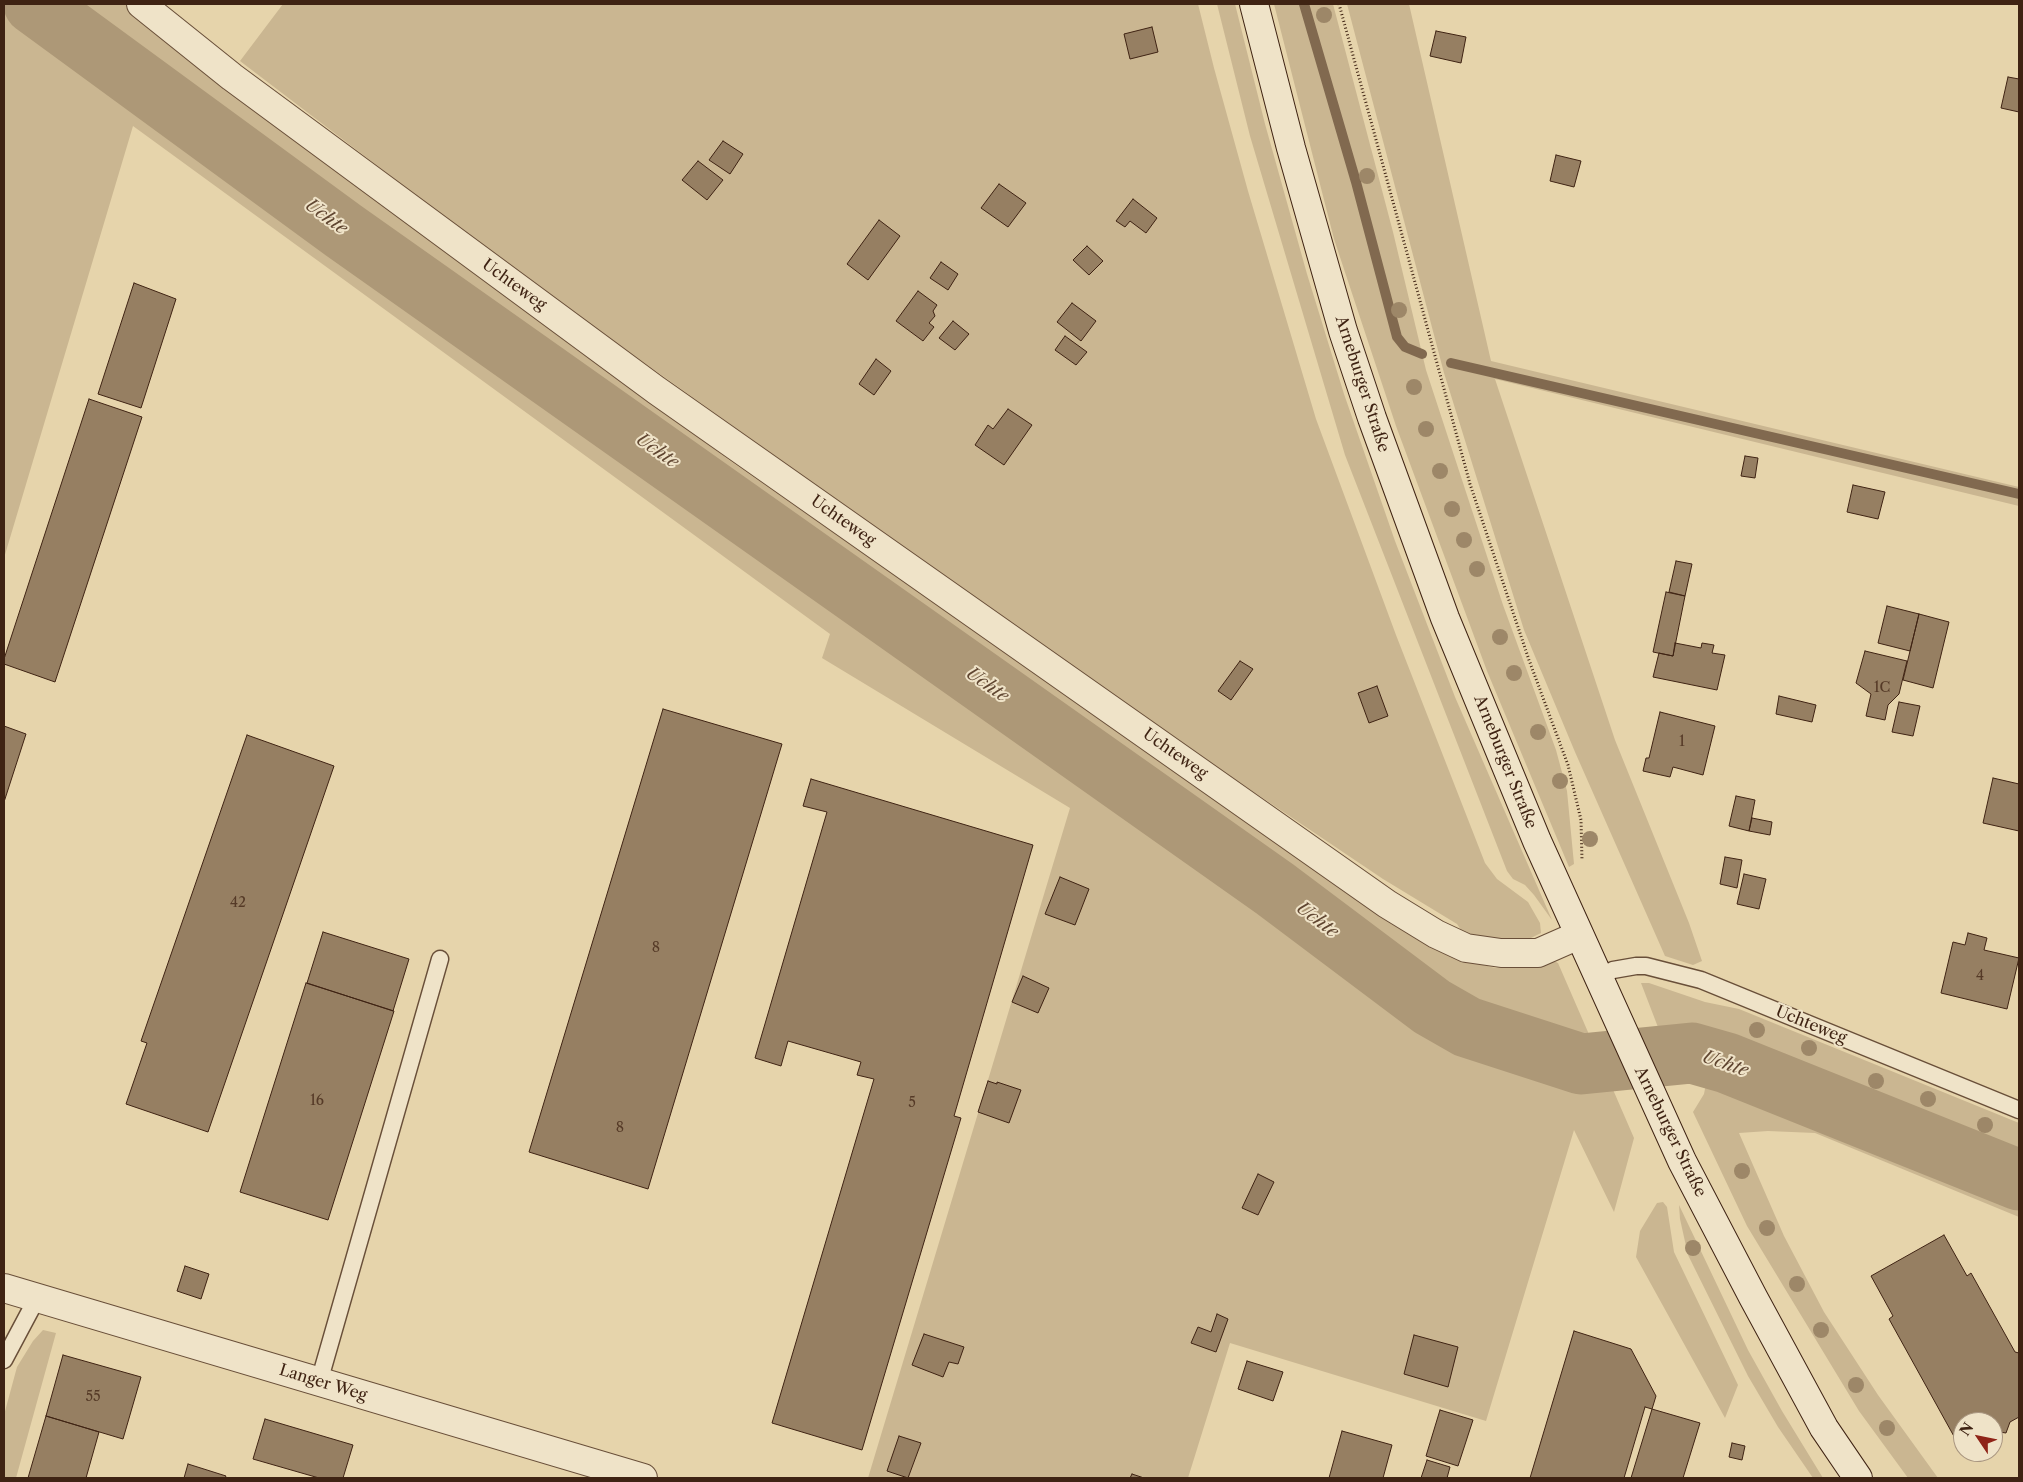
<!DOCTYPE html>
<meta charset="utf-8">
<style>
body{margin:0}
#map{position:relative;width:2023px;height:1482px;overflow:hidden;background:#e6d4ab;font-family:"Libre Caslon Text",serif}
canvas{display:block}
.frame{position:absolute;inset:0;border:5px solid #3f2313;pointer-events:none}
.north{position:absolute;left:1953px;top:1412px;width:50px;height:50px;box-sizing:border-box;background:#efe3c8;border:1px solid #a99680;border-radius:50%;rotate:304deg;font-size:14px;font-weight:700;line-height:20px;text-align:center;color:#3f2313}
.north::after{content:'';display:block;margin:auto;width:18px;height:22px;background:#8f2418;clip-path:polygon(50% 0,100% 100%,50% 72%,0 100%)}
</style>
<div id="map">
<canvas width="2023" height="1482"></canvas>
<div class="frame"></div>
<div class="north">N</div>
</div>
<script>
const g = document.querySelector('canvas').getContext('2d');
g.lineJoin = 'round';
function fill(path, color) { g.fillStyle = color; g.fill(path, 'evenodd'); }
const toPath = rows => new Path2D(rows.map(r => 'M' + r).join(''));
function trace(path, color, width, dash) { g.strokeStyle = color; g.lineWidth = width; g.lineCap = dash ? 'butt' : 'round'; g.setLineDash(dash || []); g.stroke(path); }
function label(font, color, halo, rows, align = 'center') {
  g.font = font + ' "Libre Caslon Text",serif'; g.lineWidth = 4; g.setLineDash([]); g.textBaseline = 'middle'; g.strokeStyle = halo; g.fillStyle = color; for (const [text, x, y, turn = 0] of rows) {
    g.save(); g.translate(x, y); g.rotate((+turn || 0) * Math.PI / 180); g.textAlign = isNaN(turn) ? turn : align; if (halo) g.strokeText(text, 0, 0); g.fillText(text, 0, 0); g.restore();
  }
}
const green = toPath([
 [4,4,127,4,229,87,729,460,1294,853,1375,913,1430,946,1464,960,1495,968,1520,967,1552,960,1558,963,1634,1138,1614,1212,1574,1130,1486,1421,1230,1343,1188,1478,868,1478,1070,808,822,658,830,634,133,126,4,558],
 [283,4,1198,4,1214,68,1248,191,1316,419,1396,635,1485,863,1497,879,1528,902,1540,923,1541,933,1523,942,1465,936,1457,924,1383,879,1126,706,514,270,240,61],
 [1217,4,1235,4,1265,124,1307,274,1344,394,1395,541,1455,697,1552,920,1534,895,1525,885,1513,879,1507,871,1345,455,1250,136],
 [1274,4,1333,4,1393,232,1426,370,1503,605,1556,750,1567,791,1574,864,1569,867,1487,671,1396,426,1334,239],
 [1347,4,1409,4,1491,361,2019,487,2019,506,1495,379,1615,740,1689,923,1702,961,1693,965,1665,956,1575,752,1524,630,1444,373],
 [1641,983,1649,983,1705,1002,1739,1009,2019,1123,2019,1217,1815,1133,1768,1131,1739,1133,1784,1236,1824,1312,1878,1395,1938,1478,1908,1478,1859,1411,1747,1226,1693,1112,1704,1094,1707,1078,1676,1074],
 [1663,1202,1667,1207,1674,1252,1738,1385,1725,1418,1636,1257,1640,1231,1657,1203],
 [1679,1205,1748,1350,1782,1411,1823,1478,1813,1478,1778,1427,1748,1376,1688,1255,1680,1219],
 [43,1330,56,1333,16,1478,4,1478,4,1415,17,1367,33,1341]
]);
const stream = toPath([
 [1304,4,1356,182,1397,337,1405,347,1422,354],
 [1451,363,2019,494]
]);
const river = toPath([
 [34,4,344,231,1275,889,1432,1007,1467,1027,1581,1064,1692,1053,1727,1063,2019,1180]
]);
const building = toPath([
 [1152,27,1158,52,1130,59,1124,34,1152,27],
 [1436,31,1466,37,1461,63,1430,56,1436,31],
 [2008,77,2019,79,2019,112,2001,108,2008,77],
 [723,141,743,154,730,174,709,160,723,141],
 [1556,155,1581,161,1574,187,1550,181,1556,155],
 [698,161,723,180,707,200,682,180,698,161],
 [999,184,1026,203,1008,227,981,208,999,184],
 [1133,199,1157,218,1146,233,1130,221,1125,227,1116,221,1133,199],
 [879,220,900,236,868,280,847,264,879,220],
 [1087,246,1103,261,1089,275,1073,260,1087,246],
 [941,262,958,274,948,290,930,278,941,262],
 [134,283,176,299,141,408,98,394,134,283],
 [918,291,937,305,933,311,935,316,929,323,934,327,923,341,896,321,918,291],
 [1072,303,1096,321,1081,341,1057,322,1072,303],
 [953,321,969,334,955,350,939,338,953,321],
 [1065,336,1087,352,1076,365,1055,350,1065,336],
 [876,359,891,371,874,395,859,384,876,359],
 [89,399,142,417,55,682,4,664,4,659,89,399],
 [1008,409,1032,425,1004,465,975,445,988,425,993,429,1008,409],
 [1745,456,1758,458,1755,478,1741,476,1745,456],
 [1853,485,1885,492,1878,519,1847,512,1853,485],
 [1676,561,1692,564,1685,596,1669,592,1676,561],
 [1666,592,1685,596,1673,656,1653,652,1666,592],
 [1887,606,1919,614,1910,651,1878,643,1887,606],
 [1919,614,1949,622,1933,688,1903,680,1919,614],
 [1675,643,1701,648,1702,643,1714,645,1712,653,1725,655,1717,690,1653,677,1659,653,1673,656,1675,643],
 [1865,651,1907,661,1899,694,1888,705,1885,720,1866,716,1871,694,1856,683,1865,651],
 [1240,661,1253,669,1231,700,1218,691,1240,661],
 [1377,686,1388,716,1369,723,1358,693,1377,686],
 [1779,696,1816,705,1812,722,1776,714,1779,696],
 [1899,702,1920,706,1913,736,1892,732,1899,702],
 [663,709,782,744,648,1189,529,1152,663,709],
 [1660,712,1715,726,1703,775,1673,767,1670,777,1643,771,1646,758,1649,758,1660,712],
 [4,726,26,734,4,802,4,726],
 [247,735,334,766,208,1132,126,1104,147,1043,141,1041,247,735],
 [1993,778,2019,784,2019,831,1983,823,1993,778],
 [811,779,1033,845,954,1116,961,1118,862,1450,772,1423,874,1079,857,1075,861,1062,788,1041,781,1066,755,1058,827,812,803,806,811,779],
 [1736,796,1755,800,1749,831,1729,826,1736,796],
 [1752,818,1772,822,1770,835,1749,831,1752,818],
 [1725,857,1742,860,1737,888,1720,884,1725,857],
 [1744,874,1766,879,1759,909,1737,904,1744,874],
 [1060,877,1089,889,1075,925,1045,914,1060,877],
 [323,932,409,959,393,1011,307,983,323,932],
 [1968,933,1987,938,1984,950,2019,958,2007,1009,1941,993,1953,942,1965,945,1968,933],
 [1023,976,1049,988,1038,1013,1012,1002,1023,976],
 [306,983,394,1011,328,1220,240,1192,306,983],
 [988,1081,997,1084,997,1082,1021,1090,1009,1123,978,1112,988,1081],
 [1258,1174,1274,1182,1258,1215,1242,1208,1258,1174],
 [1944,1235,1967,1276,1971,1273,2015,1352,2019,1353,2019,1417,2010,1422,2006,1433,1993,1431,1993,1422,1963,1422,1963,1448,1961,1449,1889,1319,1893,1316,1871,1276,1944,1235],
 [185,1266,209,1274,201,1299,177,1291,185,1266],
 [1217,1314,1228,1319,1216,1352,1191,1343,1198,1327,1211,1332,1217,1314],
 [1574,1331,1631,1349,1656,1396,1631,1478,1530,1478,1574,1331],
 [924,1334,964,1347,958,1364,949,1362,943,1377,912,1365,924,1334],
 [1414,1335,1458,1347,1448,1387,1404,1374,1414,1335],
 [63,1355,141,1377,123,1439,46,1416,63,1355],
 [1247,1361,1283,1372,1273,1401,1238,1389,1247,1361],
 [1645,1407,1700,1423,1683,1478,1624,1478,1645,1407],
 [1440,1410,1473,1420,1458,1466,1426,1456,1440,1410],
 [46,1416,99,1432,86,1478,28,1478,46,1416],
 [265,1419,353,1445,343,1478,319,1478,253,1459,265,1419],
 [1342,1431,1392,1445,1383,1478,1329,1478,1342,1431],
 [899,1436,921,1443,908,1478,887,1471,899,1436],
 [1732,1443,1745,1446,1742,1460,1729,1457,1732,1443],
 [1427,1460,1450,1467,1447,1478,1421,1478,1427,1460],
 [188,1464,226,1476,225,1478,184,1478,188,1464],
 [1132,1474,1144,1478,1130,1478,1132,1474]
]);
const path = toPath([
 [1339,4,1470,484,1529,660,1568,765,1581,820,1582,860]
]);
const lane = toPath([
 [1598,977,1613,970,1636,966,1646,966,1701,980,2019,1110],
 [4,1360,37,1298],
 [319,1382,440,959]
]);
const street = toPath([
 [141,4,232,77,656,390,1387,904,1436,934,1466,948,1501,953,1538,953,1579,935],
 [4,1288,643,1478]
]);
const secondary = toPath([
 [1254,4,1291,148,1343,331,1372,418,1445,618,1537,841,1682,1161,1753,1297,1824,1428,1858,1478]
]);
const trees = [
 [1324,15],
 [1367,176],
 [1399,310],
 [1414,387],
 [1426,429],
 [1440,471],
 [1452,509],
 [1464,540],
 [1477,569],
 [1500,637],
 [1514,673],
 [1538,732],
 [1560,781],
 [1590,839],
 [1757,1030],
 [1809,1048],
 [1876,1081],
 [1928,1099],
 [1985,1125],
 [1742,1171],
 [1767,1228],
 [1693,1248],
 [1797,1284],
 [1821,1330],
 [1856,1385],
 [1887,1428]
];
const numberNames = [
 ["1C",1882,688],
 ["1",1682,742],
 ["42",238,903],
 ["8",656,948],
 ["4",1980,976],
 ["16",317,1101],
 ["5",912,1103],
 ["8",620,1128],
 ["55",93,1397]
];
const streetNames = [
 ["Uchteweg",514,285,36],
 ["Arneburger Straße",1362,384,72],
 ["Uchteweg",843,521,35],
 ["Uchteweg",1175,754,35],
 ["Arneburger Straße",1505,762,68],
 ["Uchteweg",1811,1025,22],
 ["Arneburger Straße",1670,1132,64],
 ["Langer Weg",323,1383,17]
];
const waterNames = [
 ["Uchte",326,217,36],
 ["Uchte",657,451,35],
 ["Uchte",987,685,35],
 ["Uchte",1317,920,37],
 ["Uchte",1725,1064,19]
];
fill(green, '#cab691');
trace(stream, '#81694f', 10);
trace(river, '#ad9877', 61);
fill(building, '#967f62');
trace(building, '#3f2313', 1);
trace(lane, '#694f39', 19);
trace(street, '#694f39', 30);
trace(secondary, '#3f2313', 30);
trace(path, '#3f2313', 3, [1, 2.5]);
trace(lane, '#efe3c8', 16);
trace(street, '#efe3c8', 28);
trace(secondary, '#efe3c8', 28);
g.fillStyle = '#9d8768';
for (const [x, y] of trees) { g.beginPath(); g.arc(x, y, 8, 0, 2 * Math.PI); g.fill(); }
label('14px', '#553a27', null, numberNames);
label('16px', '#3f2313', '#efe3c8', streetNames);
label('italic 18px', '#604631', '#efe3c8', waterNames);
</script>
